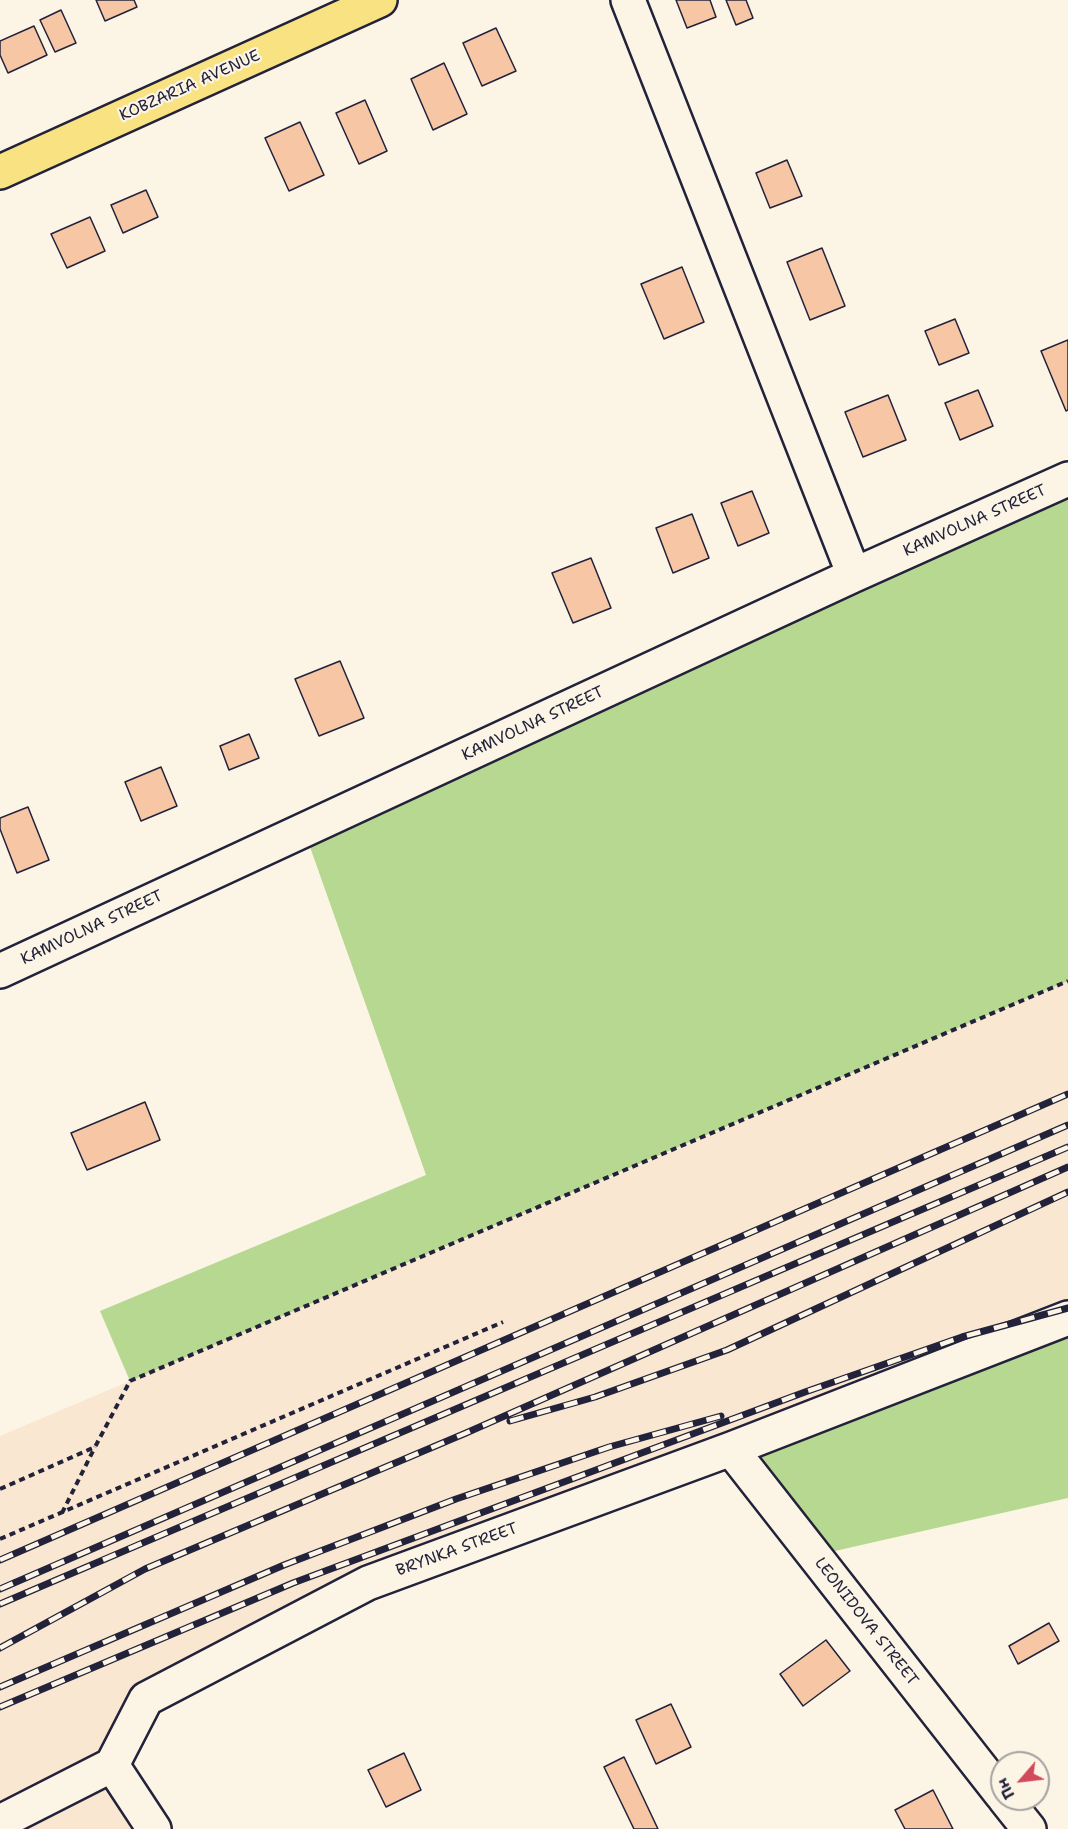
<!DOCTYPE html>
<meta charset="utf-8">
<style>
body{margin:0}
#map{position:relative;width:1068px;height:1829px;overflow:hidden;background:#fcf5e5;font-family:"Shantell Sans",sans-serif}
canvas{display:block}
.north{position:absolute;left:990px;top:1751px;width:60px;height:60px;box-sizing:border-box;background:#fcf5e5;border:2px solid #a5a1a1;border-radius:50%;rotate:242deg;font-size:16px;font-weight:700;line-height:24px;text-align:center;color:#22223b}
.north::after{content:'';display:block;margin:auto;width:21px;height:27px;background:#d1495b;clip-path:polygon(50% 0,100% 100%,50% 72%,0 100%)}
</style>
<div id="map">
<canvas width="1068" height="1829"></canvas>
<div class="north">Пн</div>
</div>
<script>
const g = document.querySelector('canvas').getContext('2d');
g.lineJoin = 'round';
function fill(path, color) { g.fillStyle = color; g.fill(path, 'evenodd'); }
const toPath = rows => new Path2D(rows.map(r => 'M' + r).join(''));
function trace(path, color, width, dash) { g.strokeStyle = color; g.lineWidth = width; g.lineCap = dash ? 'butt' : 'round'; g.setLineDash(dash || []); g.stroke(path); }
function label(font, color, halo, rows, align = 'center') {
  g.font = font + ' "Shantell Sans",sans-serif'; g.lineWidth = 4.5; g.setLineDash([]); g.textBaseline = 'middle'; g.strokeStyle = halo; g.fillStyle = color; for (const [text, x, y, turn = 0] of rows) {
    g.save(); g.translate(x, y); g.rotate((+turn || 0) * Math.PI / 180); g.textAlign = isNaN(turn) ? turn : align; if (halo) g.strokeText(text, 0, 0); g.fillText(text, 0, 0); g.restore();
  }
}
const built = toPath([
 [1068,981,1068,1318,368,1583,146,1699,112,1765,154,1829,0,1829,0,1436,644,1163]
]);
const green = toPath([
 [1068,479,1068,981,130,1381,100,1311,426,1175,304,830],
 [1068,1318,1068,1498,813,1556,731,1449]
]);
const building = toPath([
 [96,0,134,0,137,7,105,21,96,0],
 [676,0,710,0,716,17,687,28,676,0],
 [726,0,746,0,753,18,736,25,726,0],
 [61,10,76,43,55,52,40,20,61,10],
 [34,26,47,55,8,73,0,55,0,41,34,26],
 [496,28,516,71,482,86,463,43,496,28],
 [444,63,467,114,433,130,411,79,444,63],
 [365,100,387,151,359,164,336,113,365,100],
 [300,122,324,175,289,191,265,138,300,122],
 [787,160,802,196,770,208,756,173,787,160],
 [146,190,158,217,123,233,111,205,146,190],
 [90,217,105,251,67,268,51,234,90,217],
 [822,248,845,306,810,320,787,262,822,248],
 [682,267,704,322,664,339,641,284,682,267],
 [955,319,969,353,939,365,925,331,955,319],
 [1068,340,1068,410,1066,411,1041,351,1068,340],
 [978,390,993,426,960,440,945,403,978,390],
 [888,395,906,440,863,457,845,412,888,395],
 [752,491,769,533,738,546,721,503,752,491],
 [692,514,709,558,673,573,656,528,692,514],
 [591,558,611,608,573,623,552,573,591,558],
 [340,661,364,718,319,736,295,679,340,661],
 [249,734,259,758,229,770,220,746,249,734],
 [161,767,177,806,141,821,125,782,161,767],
 [28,807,49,860,17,873,0,829,0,818,28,807],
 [145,1102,160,1140,87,1170,71,1133,145,1102],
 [1049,1623,1059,1641,1018,1664,1009,1646,1049,1623],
 [826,1640,850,1671,803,1706,780,1674,826,1640],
 [671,1704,691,1747,656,1764,636,1720,671,1704],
 [404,1753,421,1790,386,1807,368,1770,404,1753],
 [624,1757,658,1829,634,1829,604,1767,624,1757],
 [933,1790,953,1829,905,1829,895,1810,933,1790]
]);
const path = toPath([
 [0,1489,95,1447,130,1381,1068,981],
 [62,1513,95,1447],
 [0,1539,503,1322]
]);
const minor = toPath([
 [628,0,854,575],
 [0,971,854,575,1068,479],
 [731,1449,1002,1795],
 [112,1765,154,1829],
 [1005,1799,1029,1829],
 [0,1822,112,1765,146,1699,368,1583,731,1449,1068,1318]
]);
const major = toPath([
 [0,172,380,0]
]);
const rail = toPath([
 [510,1421,595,1397,727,1350,1068,1192],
 [0,1560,1068,1094],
 [0,1589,1068,1125],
 [0,1604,1068,1147],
 [0,1648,145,1569,466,1433,1068,1167],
 [0,1687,284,1565,456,1499,609,1447,721,1416],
 [0,1707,293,1583,805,1392,962,1337,1068,1308]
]);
const streetNames = [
 ["KOBZARIA AVENUE",190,86,-24],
 ["KAMVOLNA STREET",975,521,-24],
 ["KAMVOLNA STREET",533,724,-25],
 ["KAMVOLNA STREET",92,928,-25],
 ["BRYNKA STREET",457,1550,-20],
 ["LEONIDOVA STREET",866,1622,52]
];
fill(built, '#fae7d2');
fill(green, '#b7d891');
fill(building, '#f6c6a5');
trace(building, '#22223b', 1.5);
trace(minor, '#22223b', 38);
trace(major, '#22223b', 38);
trace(path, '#22223b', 4, [6, 4.5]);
trace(minor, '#fcf5e5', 33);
trace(major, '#f8e281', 33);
trace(rail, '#22223b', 7);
trace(rail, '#fcf5e5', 4.5, [14]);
label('16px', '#22223b', '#fcf5e5', streetNames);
</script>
